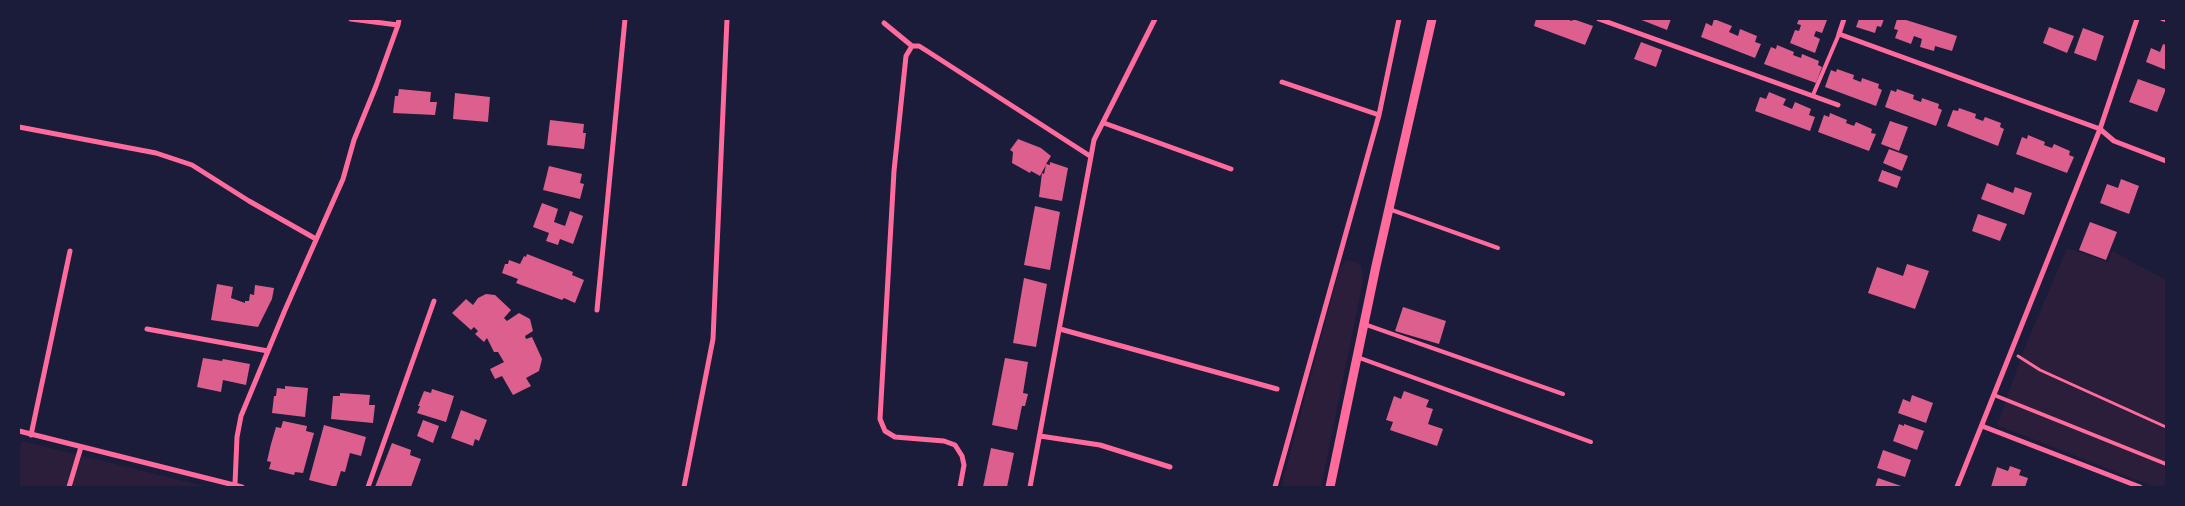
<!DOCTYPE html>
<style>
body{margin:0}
#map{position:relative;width:2185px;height:506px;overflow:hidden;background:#1b1b3a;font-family:"Golos Text",sans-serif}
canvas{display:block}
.frame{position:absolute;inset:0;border:20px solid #1b1b3a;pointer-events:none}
</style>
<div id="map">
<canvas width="2185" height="506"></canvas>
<div class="frame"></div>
</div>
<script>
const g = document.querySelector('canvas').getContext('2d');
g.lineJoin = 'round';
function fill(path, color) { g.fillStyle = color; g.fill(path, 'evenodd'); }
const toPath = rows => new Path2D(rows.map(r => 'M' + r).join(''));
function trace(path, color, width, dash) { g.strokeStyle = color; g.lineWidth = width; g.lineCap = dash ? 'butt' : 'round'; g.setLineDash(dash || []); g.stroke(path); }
const green = toPath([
 [2067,248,2108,262,2112,251,2166,280,2166,487,2154,487,1997,425,2023,352],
 [1346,260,1354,261,1361,266,1363,281,1321,487,1281,487,1340,267],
 [22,441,208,487,19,487,19,451]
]);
const building = toPath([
 [1536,19,1566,19,1572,21,1573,19,1593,26,1585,45,1534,26],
 [1639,19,1671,19,1667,30],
 [1714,19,1732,26,1729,32,1738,36,1740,29,1757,36,1755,42,1761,44,1755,58,1701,37,1706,23,1712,26],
 [1799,19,1827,20,1822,33,1816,31,1814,36,1820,39,1815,53,1790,43,1795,30,1799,31,1801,25,1797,24],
 [1859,19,1884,19,1881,27,1877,26,1875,33,1856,27],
 [1897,19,1903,19,1957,36,1952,51,1935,46,1934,51,1920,47,1922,39,1914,36,1911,44,1895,38,1898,30,1894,29],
 [2049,27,2074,36,2067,53,2043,43],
 [2083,28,2104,36,2096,61,2074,53],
 [1641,42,1662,50,1656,67,1634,59],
 [2163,44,2166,45,2166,70,2146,62,2151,48,2160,52],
 [1777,45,1794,52,1793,55,1801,58,1802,54,1819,61,1818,65,1822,67,1816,83,1764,64,1771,47,1776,49],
 [1837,69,1854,75,1853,79,1861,82,1862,78,1879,84,1878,88,1882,90,1876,106,1825,87,1831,70,1836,72],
 [2138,79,2166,89,2157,112,2129,102],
 [399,89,431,92,430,102,437,102,435,115,393,113,395,96,398,96],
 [1897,89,1914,95,1913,99,1921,102,1922,98,1939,104,1938,108,1942,110,1936,126,1885,107,1891,90,1896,92],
 [1769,92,1786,99,1783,105,1792,109,1795,102,1811,109,1809,115,1815,117,1810,131,1755,111,1760,97,1766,99],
 [455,93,490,97,488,122,453,119],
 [1959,108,1976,114,1975,118,1983,121,1985,117,2001,123,2000,127,2004,129,1998,146,1947,126,1953,110,1958,111],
 [1830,113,1847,120,1846,123,1854,126,1856,122,1872,129,1871,133,1876,134,1869,151,1818,132,1824,115,1829,117],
 [550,120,584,124,583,133,586,133,584,149,547,145],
 [1890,121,1908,127,1899,151,1881,144],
 [2028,135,2045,142,2044,145,2052,148,2054,144,2070,151,2069,155,2074,157,2067,173,2016,154,2022,137,2027,139],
 [1018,139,1041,148,1051,156,1046,164,1050,165,1050,162,1068,168,1062,201,1039,197,1042,173,1044,174,1046,165,1040,176,1031,171,1030,173,1012,163,1013,152,1010,150],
 [1889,149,1908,156,1902,171,1883,163],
 [549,166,582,174,580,183,584,184,580,199,543,190],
 [1882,170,1901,177,1897,188,1878,181],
 [2121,179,2139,186,2129,214,2100,203,2107,184,2118,188],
 [1987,183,2013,193,2015,187,2032,193,2024,215,1981,199],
 [542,203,558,209,554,222,565,226,570,211,583,216,573,244,560,239,558,245,546,241,549,233,533,227],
 [1035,206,1060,212,1050,270,1024,265],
 [1978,214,2007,224,2000,241,1972,231],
 [2090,222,2117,232,2106,260,2079,250],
 [527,254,573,272,572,275,584,280,575,303,564,298,562,300,516,283,518,279,502,273,505,264,508,264,509,260,520,264,524,256,526,257],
 [1907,264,1929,271,1915,309,1868,293,1877,267,1903,276],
 [1024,278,1047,284,1036,347,1013,343],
 [217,284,233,287,231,298,245,303,245,301,249,301,250,294,254,295,255,285,274,288,272,299,258,327,211,320],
 [486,294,495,295,511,310,504,318,507,321,519,313,530,319,533,331,525,336,526,339,532,337,542,359,539,371,526,378,531,386,513,395,502,376,495,379,490,369,504,362,498,352,494,352,487,338,484,342,475,334,478,331,474,327,471,330,452,313,466,299,473,305,478,298],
 [1403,307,1446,321,1439,344,1395,331],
 [203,358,222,361,223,359,250,364,246,385,223,380,221,392,197,387],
 [1005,358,1028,362,1023,393,1028,394,1025,406,1022,406,1017,430,992,425],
 [285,386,308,388,305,417,272,413,274,396,276,396,277,388,285,389],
 [432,389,454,396,446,422,417,413,420,406,418,406,424,391,431,393],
 [1404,391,1429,400,1426,407,1433,409,1428,424,1443,429,1437,446,1390,430,1393,422,1386,420,1394,396,1401,399],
 [340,393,370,395,369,405,375,405,373,423,331,419,333,396,340,396],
 [1912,395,1933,403,1926,423,1898,413,1903,399,1910,402],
 [461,410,487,420,479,441,475,439,473,446,451,438],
 [423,420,439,426,433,443,417,436],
 [283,421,307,426,306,431,314,433,303,473,295,472,294,475,269,469,271,462,267,461,271,444,276,427,281,428],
 [1899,424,1904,426,1904,424,1924,431,1917,450,1893,441],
 [324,425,366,437,361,456,350,453,345,472,341,471,336,487,309,480],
 [392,443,411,450,410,455,421,459,411,487,375,487],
 [991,448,1014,453,1007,487,983,487],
 [1883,450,1911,460,1905,477,1877,468],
 [2010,466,2021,470,2019,475,2028,478,2025,487,1991,487,1997,467,2008,471],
 [1878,478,1904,487,1875,487]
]);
const path = toPath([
 [2018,356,2040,370,2166,427]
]);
const service = toPath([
 [2162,19,2166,20],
 [1813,95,1839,34],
 [1389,209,1498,248],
 [1364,324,1563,394],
 [1357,357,1591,442],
 [1994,395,2166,464]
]);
const minor = toPath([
 [351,19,398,25],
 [1599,19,1838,105],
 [1844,19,1839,34,2100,129,2114,141,2166,161],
 [884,23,912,46,919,46,927,51,1090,156],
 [912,46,906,56,894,171,880,419,885,431,895,437,944,441,955,445,962,456,964,465,960,487],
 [1282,82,1379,115],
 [1104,123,1231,169],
 [19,127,156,153,192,165,249,201,316,239],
 [597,310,625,19],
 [147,329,268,351],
 [1060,329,1277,389],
 [1982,426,2140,487],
 [19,431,242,487],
 [31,435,70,251],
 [1040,436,1100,445,1170,467],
 [235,484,237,437,241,416,285,310,343,179,354,140,376,86,398,25,399,19],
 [69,487,81,447],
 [368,487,434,301],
 [684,487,713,339,727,19],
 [1030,487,1094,140,1155,19],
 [1275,487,1379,115,1399,19],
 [1957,487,2100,129,2137,19]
]);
const tertiary = toPath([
 [1330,487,1376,266,1432,19]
]);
fill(green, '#2a1e3b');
fill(building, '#dd5f8e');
trace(path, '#ff6b9d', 3);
trace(service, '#ff6b9d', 4);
trace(minor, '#ff6b9d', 5);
trace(tertiary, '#ff6b9d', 9);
</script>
